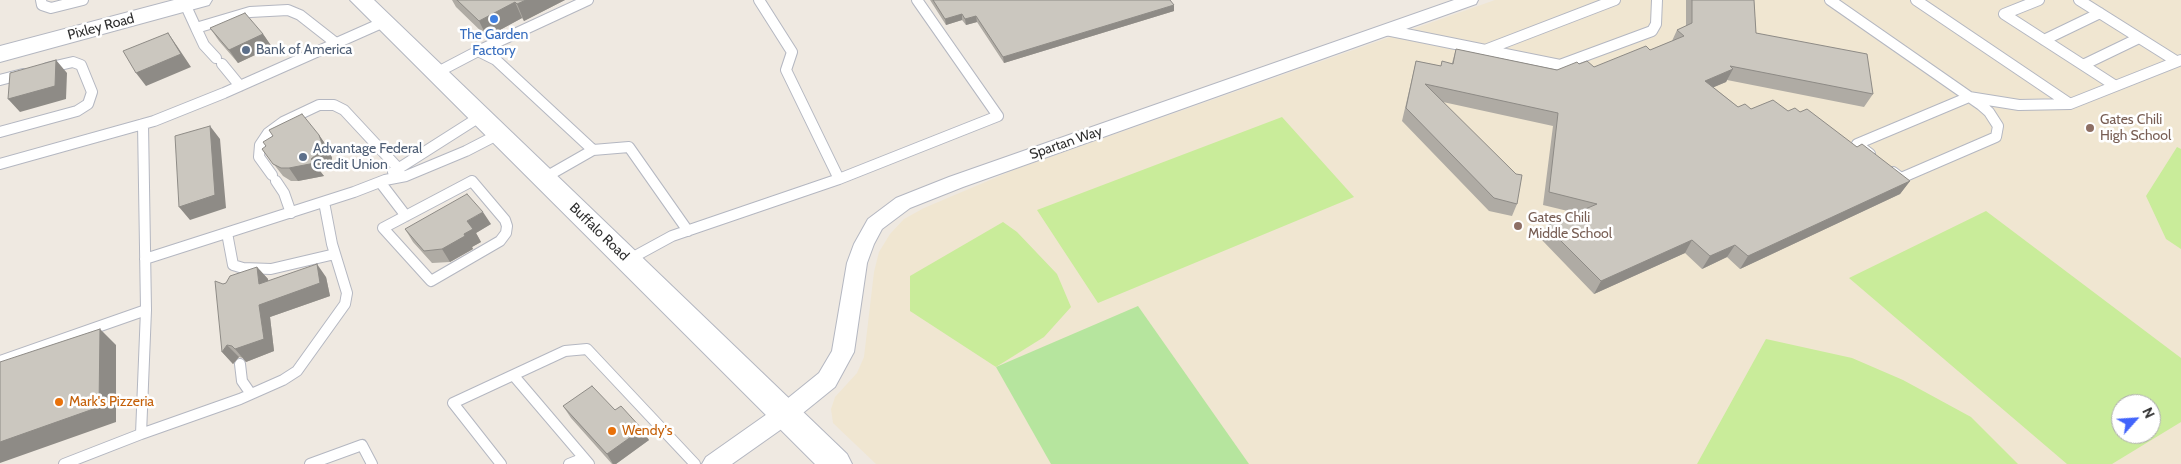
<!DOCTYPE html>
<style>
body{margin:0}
#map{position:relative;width:2181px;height:464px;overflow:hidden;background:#efe9e1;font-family:Cabin,sans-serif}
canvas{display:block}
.north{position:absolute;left:2111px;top:394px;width:50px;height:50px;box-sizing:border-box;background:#fff;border:1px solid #ababab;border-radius:50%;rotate:64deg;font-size:14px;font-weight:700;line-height:20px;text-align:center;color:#2e2e2e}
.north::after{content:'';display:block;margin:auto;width:18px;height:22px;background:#4264fb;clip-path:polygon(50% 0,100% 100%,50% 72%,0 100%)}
</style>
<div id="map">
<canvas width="2181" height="464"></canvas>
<div class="north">N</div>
</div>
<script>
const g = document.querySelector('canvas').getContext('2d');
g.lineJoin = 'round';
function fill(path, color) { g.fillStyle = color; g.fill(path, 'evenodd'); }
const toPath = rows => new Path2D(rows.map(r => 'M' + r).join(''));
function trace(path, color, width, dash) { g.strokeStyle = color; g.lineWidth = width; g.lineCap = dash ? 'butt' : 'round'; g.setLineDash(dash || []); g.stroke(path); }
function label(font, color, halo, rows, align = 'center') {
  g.font = font + ' Cabin,sans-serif'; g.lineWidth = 5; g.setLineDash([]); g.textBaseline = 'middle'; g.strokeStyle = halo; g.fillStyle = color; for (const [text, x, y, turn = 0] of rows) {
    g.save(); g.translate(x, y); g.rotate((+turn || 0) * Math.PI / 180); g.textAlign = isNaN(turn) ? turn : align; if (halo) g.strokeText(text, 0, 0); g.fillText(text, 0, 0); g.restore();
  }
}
const education = toPath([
 [1495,0,2181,0,2181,464,876,464,833,423,831,409,835,397,857,373,864,357,874,272,879,252,890,234,904,219,924,208,1016,169],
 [2121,404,2151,404,2151,434,2121,434]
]);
const green = toPath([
 [1138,306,1249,464,1051,464,996,367]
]);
const pitch = toPath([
 [1282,117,1354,197,1098,303,1037,210],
 [2177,147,2181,149,2181,249,2166,239,2146,196],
 [1986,211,2181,358,2181,422,2112,464,2067,464,1849,278],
 [2121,404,2151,404,2151,434,2121,434],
 [1003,222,1017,232,1057,274,1071,307,1044,337,996,367,910,311,910,276],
 [1766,339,1852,358,1903,380,1971,417,2018,464,1697,464]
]);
const lane = toPath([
 [41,0,42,5,51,8,83,0],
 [1830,0,1981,105,1989,112,1998,126,1996,137,1901,178,1893,172],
 [1916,0,2070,104],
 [2039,0,2004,14,2114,85],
 [2079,0,2176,61],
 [185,4,196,28,250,12,288,10,300,15,337,44],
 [196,28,204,45,216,58],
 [1386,30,1560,65,1652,31,1656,24,1657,0],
 [2044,40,2100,13],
 [1485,50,1615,0],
 [478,51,496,60,593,150,629,147,688,231],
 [222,64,240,86],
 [2083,65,2139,38],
 [436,73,478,51,588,0],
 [0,80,23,74],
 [0,132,77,111,88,104,92,92,81,65,73,62,47,68],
 [1870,154,1857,144,1969,97,2019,105,2070,104,2181,60],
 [0,164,154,121,224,93,384,22],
 [393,172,481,116],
 [272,175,259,157,260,145,268,133,283,122,319,105,334,105,344,110,398,168],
 [544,178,593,150],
 [839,179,998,116,917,0],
 [276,181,284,193,291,213],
 [472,181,505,220,507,226,506,233,500,241,431,281,383,228,472,181],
 [380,182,406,216],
 [227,233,233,265,243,268,271,269,335,254],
 [145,259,354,192,385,180,406,176,466,151,499,134],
 [628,260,672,236,839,179,786,70,792,52,759,0],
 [0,361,146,310],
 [240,364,242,381,251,394],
 [514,376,589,464],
 [141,434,240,399,283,380,297,371,345,304,347,293,332,244,324,202],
 [64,464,141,434,146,310,143,124],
 [310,464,362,445,372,464],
 [501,464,453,403,565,351,587,349,695,464],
 [569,464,584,458]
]);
const street = toPath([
 [1454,0,1478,0,1476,4,963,187,910,208,882,229,874,244,867,263,854,352,835,387,793,421,732,464,702,464,706,457,777,407,819,373,832,351,847,263,854,244,868,219,896,198,949,177,1454,0]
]);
const secondary = toPath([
 [174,0,212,0,209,5,0,62,0,46,174,0],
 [350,0,374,0,847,454,852,464,815,464,350,0]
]);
const wall = toPath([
 [452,0,565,0,524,21,522,18,487,37,456,7],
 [930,0,1170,0,1174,11,1004,63,977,22,966,25,962,20,946,25],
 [1686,0,1754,0,1756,33,1873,94,1864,107,1727,80,1726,82,1713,87,1738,107,1751,109,1800,112,1857,147,1910,181,1900,194,1740,269,1727,257,1702,269,1685,253,1594,294,1540,238,1546,226,1576,213,1543,205,1553,126,1443,102,1517,204,1512,216,1489,211,1402,121,1416,61,1441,66,1452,63,1456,49,1557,70,1579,64,1594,67,1650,50,1672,41,1677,30,1686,26],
 [210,28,263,34,272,47,238,63,219,41],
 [319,135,328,148,332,158,331,163,320,171,324,176,298,181,291,181,283,176,262,149],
 [491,224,476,233,481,242,472,247,473,249,450,262,432,263,413,242,405,229],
 [257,267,268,279,268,281,326,277,330,296,270,317,274,351,246,362,243,358,239,357,233,364,222,352,223,284,226,283],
 [563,406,649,440,616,464,612,464,571,418]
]);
const shadedWall = toPath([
 [526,0,565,0,524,21,517,4],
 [515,2,522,18,487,37,479,21],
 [1174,5,1174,11,1004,63,1003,57],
 [962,14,962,20,946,25,945,19],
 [976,16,977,22,966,25,965,19],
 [168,33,177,46,191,67,146,86,136,73],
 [263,34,272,47,238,63,229,50],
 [56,60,67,73,66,99,20,112,8,99],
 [1733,69,1726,82,1698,94,1705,81],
 [210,126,220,139,226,208,190,220,179,207],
 [319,135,328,148,332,158,331,163,320,171,324,176,298,181,289,168,311,159],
 [1910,181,1900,194,1740,269,1748,256],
 [483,212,491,224,476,233,481,242,472,247,473,249,450,262,442,249,464,234,467,221],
 [1692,240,1685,253,1594,294,1601,281],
 [1735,245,1727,257,1702,269,1710,256],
 [317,264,326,277,330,296,270,317,274,351,246,362,235,349,259,305],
 [257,267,268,279,270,297,259,284],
 [100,329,116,345,116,422,0,463,0,442],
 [227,345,239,357,233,364,222,352],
 [642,429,649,440,616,464,613,464,607,454]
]);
const building = toPath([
 [457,0,526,0,517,4,515,2,479,21,457,0],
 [933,0,1170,0,1174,5,1003,57,976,16,965,19,962,14,945,19,933,0],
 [1692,0,1754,0,1756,33,1867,54,1873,94,1730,66,1733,69,1705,81,1738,107,1745,104,1751,109,1773,100,1788,111,1795,108,1800,112,1807,109,1857,147,1862,144,1910,181,1748,256,1735,245,1710,256,1692,240,1601,281,1546,226,1597,204,1549,192,1558,113,1425,84,1516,174,1522,175,1517,204,1494,198,1406,108,1416,61,1441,66,1442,61,1453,64,1456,49,1557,70,1577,62,1579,64,1587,61,1594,67,1646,46,1650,50,1684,36,1677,30,1692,23,1692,0],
 [245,13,263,34,229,50,210,28,245,13],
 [168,33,181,54,136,73,123,51,168,33],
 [56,60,55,86,8,99,10,73,56,60],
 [302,114,319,135,323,146,322,150,311,159,315,163,289,168,281,168,273,164,262,149,266,146,263,142,273,136,269,130,302,114],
 [210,126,215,195,179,207,175,136,210,126],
 [467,194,483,212,467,221,473,229,464,234,465,236,442,249,424,251,405,229,467,194],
 [317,264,320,283,259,305,264,339,235,349,232,346,227,345,222,352,215,281,223,284,226,283,230,276,257,267,259,284,317,264],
 [100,329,99,407,0,442,0,362,100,329],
 [592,386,615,410,621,406,642,429,607,454,563,406,592,386]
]);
const markers = [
 [494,19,5,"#3f7fe0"],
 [246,50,5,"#5c6f8a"],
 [2090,128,5,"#8d6e63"],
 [303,157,5,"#5c6f8a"],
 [1518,226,5,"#8d6e63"],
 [59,402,5,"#e8710a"],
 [612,431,5,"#e8710a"]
];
const streetNames = [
 ["Pixley Road",101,27,-15],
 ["Spartan Way",1066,143,-19],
 ["Buffalo Road",599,232,44]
];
const shopNames = [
 ["The Garden",494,35],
 ["Factory",494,51]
];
const serviceNames = [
 ["Bank of America",256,50],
 ["Advantage Federal",313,149],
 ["Credit Union",313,165]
];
const educationNames = [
 ["Gates Chili",2100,120],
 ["High School",2100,136],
 ["Gates Chili",1528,218],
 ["Middle School",1528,234]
];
const foodNames = [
 ["Mark's Pizzeria",69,402],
 ["Wendy's",622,431]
];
fill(education, '#f0e6d1');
fill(green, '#b6e59e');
fill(pitch, '#c9ec9a');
trace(lane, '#b4b7c1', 12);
trace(street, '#b4b7c1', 2);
trace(secondary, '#b4b7c1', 2);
trace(lane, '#fff', 10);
fill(street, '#fff');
fill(secondary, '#fff');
fill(wall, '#afaba4');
fill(shadedWall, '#8e8b86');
fill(building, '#cbc7bf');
trace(building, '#8e8b86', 1);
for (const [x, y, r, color] of markers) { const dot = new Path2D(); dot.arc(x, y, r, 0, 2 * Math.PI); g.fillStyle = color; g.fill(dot); trace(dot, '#fff', 2); }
label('14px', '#2e2e2e', '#fff', streetNames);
label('14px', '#366cbe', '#fff', shopNames);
label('14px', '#4e5e75', '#fff', serviceNames, 'left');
label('14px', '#785e54', '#fff', educationNames, 'left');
label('14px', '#c56008', '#fff', foodNames, 'left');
</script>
